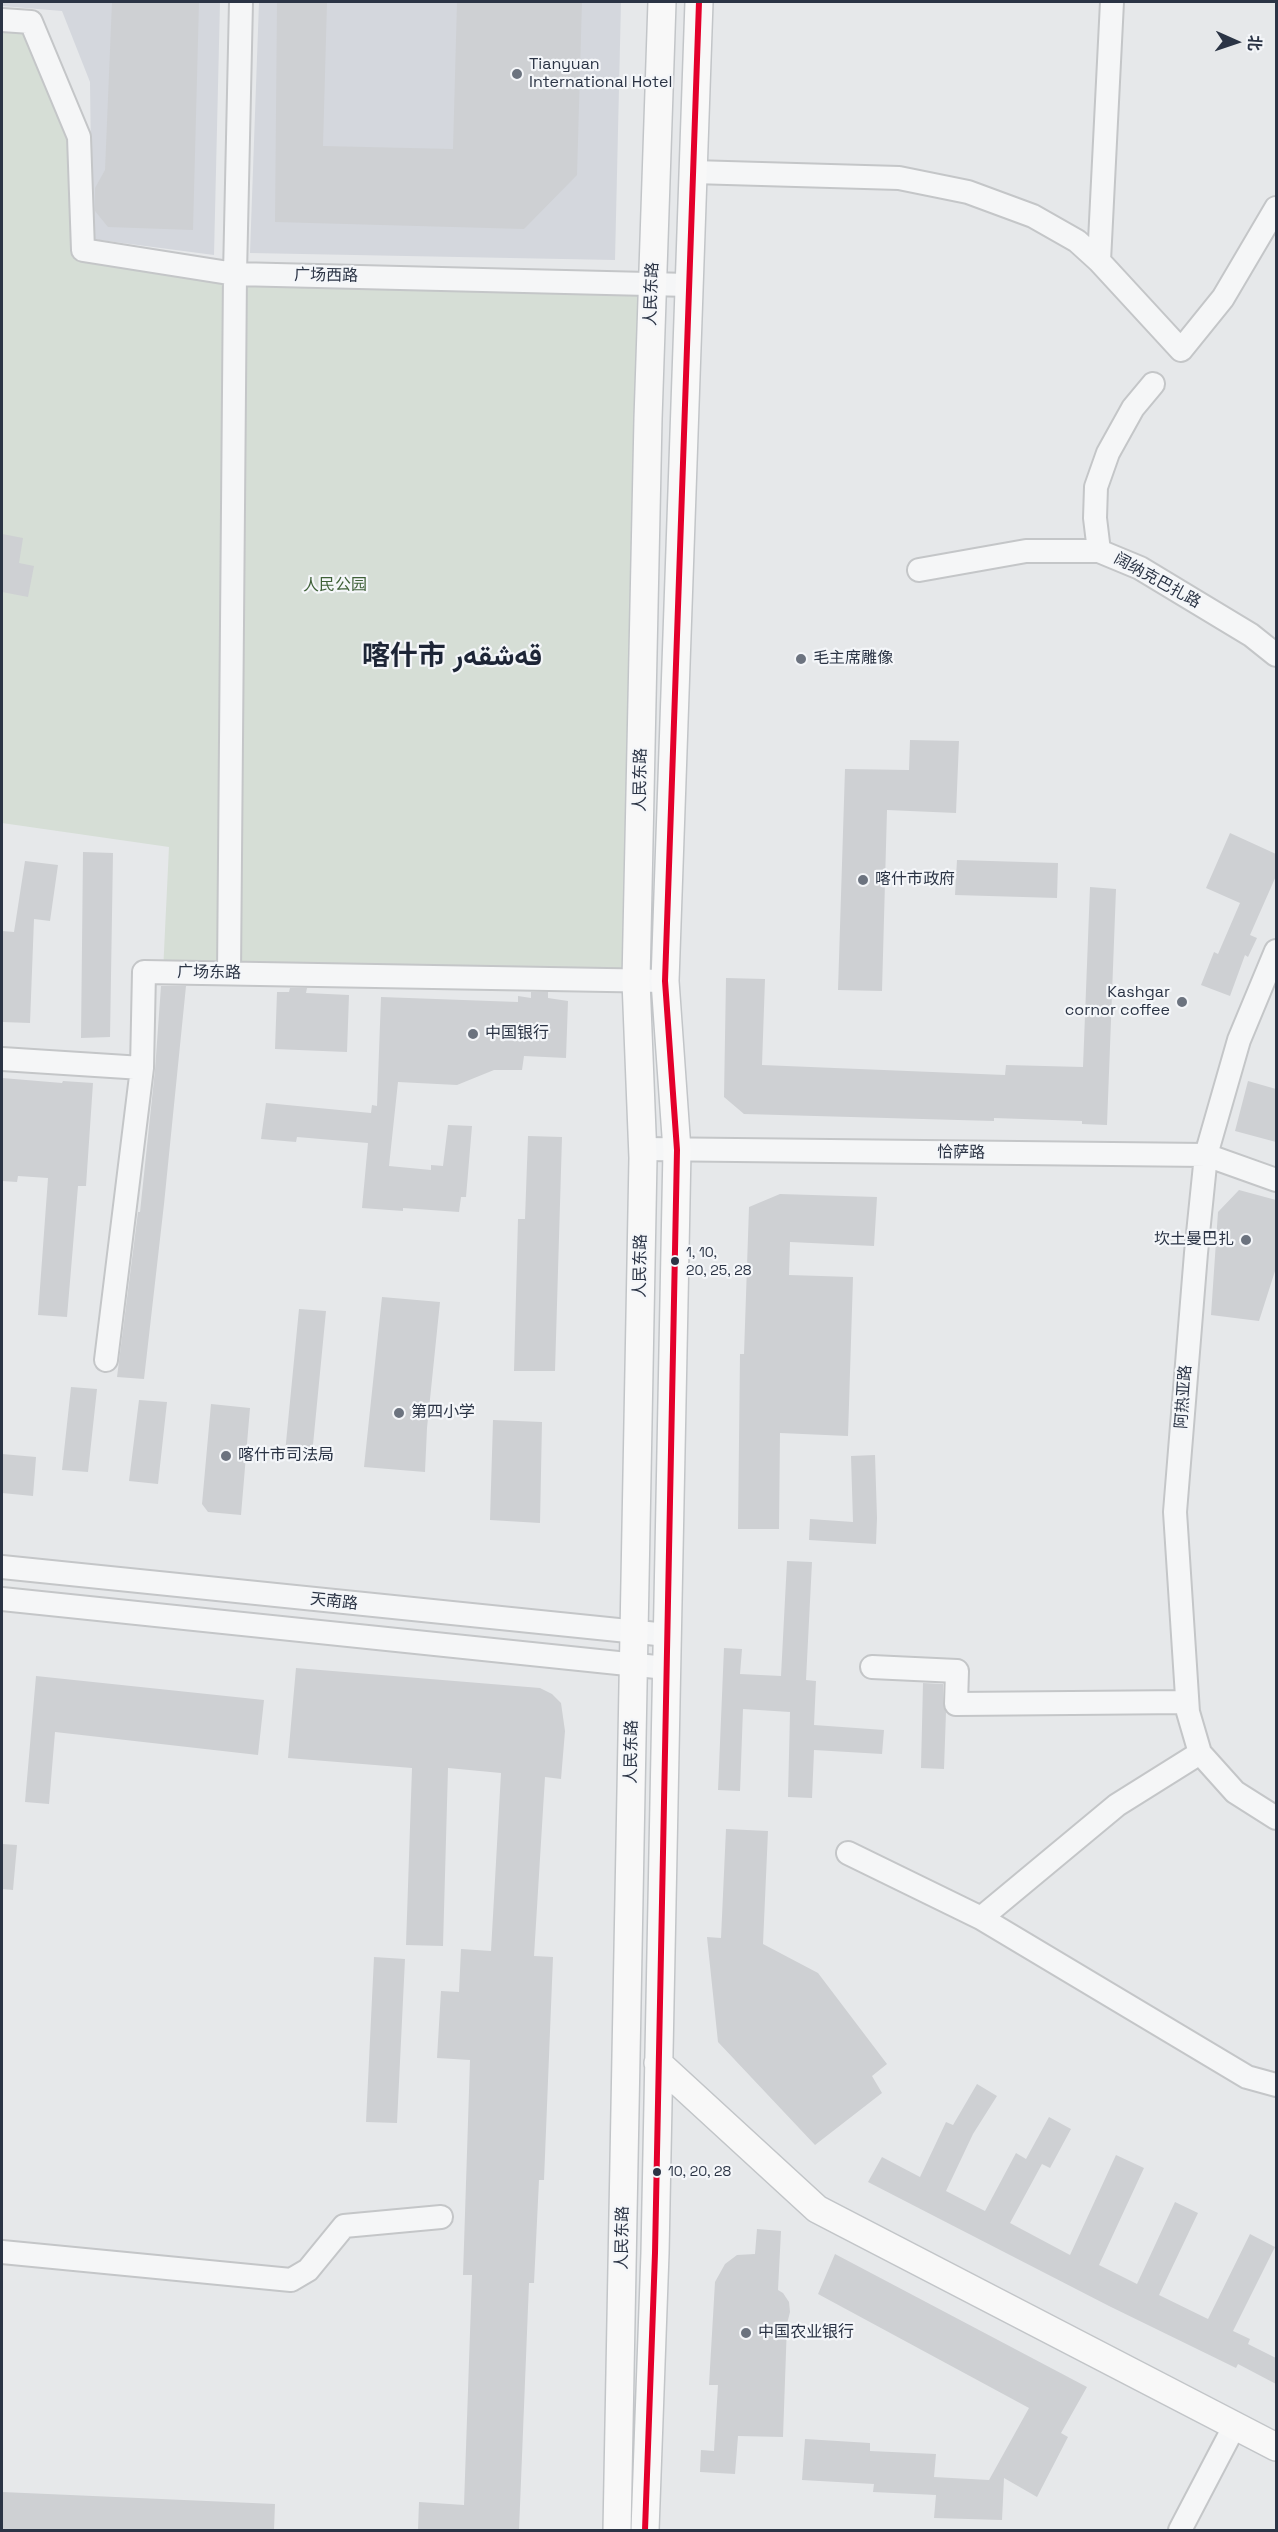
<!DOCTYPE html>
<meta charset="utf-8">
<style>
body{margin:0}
#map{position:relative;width:1278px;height:2532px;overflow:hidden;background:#e6e8ea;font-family:"Space Grotesk","Noto Sans SC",sans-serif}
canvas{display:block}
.frame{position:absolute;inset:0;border:3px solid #2b3445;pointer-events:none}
.north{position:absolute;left:1206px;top:12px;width:60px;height:60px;-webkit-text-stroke:4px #f4f6f9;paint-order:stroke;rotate:93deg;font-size:16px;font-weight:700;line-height:24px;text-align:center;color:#2b3445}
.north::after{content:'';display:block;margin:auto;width:21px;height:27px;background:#2b3445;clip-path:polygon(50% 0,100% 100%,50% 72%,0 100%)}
</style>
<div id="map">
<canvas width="1278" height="2532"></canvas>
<div class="frame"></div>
<div class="north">北</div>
</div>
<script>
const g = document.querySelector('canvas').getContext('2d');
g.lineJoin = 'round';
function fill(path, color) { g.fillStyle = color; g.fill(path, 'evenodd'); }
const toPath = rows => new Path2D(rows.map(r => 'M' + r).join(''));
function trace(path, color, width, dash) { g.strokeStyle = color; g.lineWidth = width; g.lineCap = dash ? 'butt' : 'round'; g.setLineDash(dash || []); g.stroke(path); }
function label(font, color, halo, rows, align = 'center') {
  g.font = font + ' "Space Grotesk",Vazirmatn,"Noto Sans SC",sans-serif'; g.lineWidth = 4.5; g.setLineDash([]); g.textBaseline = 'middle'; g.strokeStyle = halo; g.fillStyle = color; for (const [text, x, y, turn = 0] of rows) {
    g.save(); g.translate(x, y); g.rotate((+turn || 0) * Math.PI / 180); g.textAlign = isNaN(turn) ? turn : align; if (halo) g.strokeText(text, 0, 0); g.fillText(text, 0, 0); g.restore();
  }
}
const built = toPath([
 [2,2,220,2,214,255,92,239,90,82,62,11,2,6],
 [259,2,621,2,615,260,250,253]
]);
const green = toPath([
 [2,20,31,22,79,137,83,250,235,274,652,283,636,981,163,972,169,847,2,823]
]);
const building = toPath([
 [112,2,199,2,193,230,108,227,95,211,95,188,105,170],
 [277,2,327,2,323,146,453,149,457,2,582,2,577,175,524,229,275,222],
 [2,534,23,538,19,563,34,566,28,597,2,592],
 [910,740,959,741,956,813,887,810,882,991,838,990,845,769,909,770],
 [1230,833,1276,854,1276,876,1250,935,1257,938,1248,957,1245,955,1230,996,1201,985,1214,952,1218,954,1240,903,1206,888],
 [83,852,113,853,110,1037,81,1038],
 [957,860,1058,863,1057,898,955,895],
 [25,861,58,865,50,921,34,919,30,1023,2,1022,2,931,14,932],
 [1090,887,1116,889,1107,1125,1082,1124,1082,1121,994,1118,994,1121,744,1114,724,1097,726,978,765,979,762,1065,1005,1075,1006,1065,1083,1067],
 [161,986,186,986,164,1204,144,1379,117,1377,138,1212,140,1212,155,1070],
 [290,988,307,988,306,993,349,995,347,1052,275,1049,277,992,289,992],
 [531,992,548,992,548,998,568,1001,566,1058,524,1056,522,1070,494,1070,457,1085,398,1082,389,1166,431,1170,431,1165,443,1166,448,1125,472,1126,466,1197,461,1197,459,1212,403,1208,403,1211,362,1208,368,1143,297,1137,296,1142,261,1139,266,1103,371,1113,372,1105,377,1106,381,997,518,1002,518,996,531,998],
 [2,1078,62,1083,63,1081,93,1083,86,1186,78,1186,67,1317,38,1315,48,1178,18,1176,17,1182,2,1181],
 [1248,1081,1276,1089,1276,1142,1235,1131],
 [528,1136,562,1137,555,1371,514,1371,518,1219,525,1219],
 [1239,1190,1276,1200,1276,1268,1259,1321,1211,1315,1218,1212],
 [780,1194,877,1197,874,1246,790,1242,789,1275,853,1277,848,1436,780,1433,779,1529,738,1529,740,1354,744,1354,749,1207],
 [382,1297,440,1302,427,1428,425,1472,364,1467],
 [299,1309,326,1311,312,1455,285,1453],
 [71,1387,97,1389,88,1472,62,1470],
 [139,1400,167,1402,158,1484,129,1481],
 [211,1404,250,1408,241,1515,208,1512,202,1504],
 [493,1420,542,1422,540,1523,490,1520],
 [2,1454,36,1457,33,1496,2,1493],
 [875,1455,877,1518,876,1544,809,1540,810,1519,853,1522,851,1456],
 [787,1561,812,1562,806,1680,816,1681,814,1725,884,1730,882,1754,814,1750,812,1798,788,1797,790,1712,743,1709,740,1791,718,1790,724,1648,742,1649,740,1674,781,1676],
 [296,1668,540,1688,552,1694,561,1703,565,1731,561,1779,545,1777,534,1956,553,1957,544,2180,539,2180,534,2283,529,2283,519,2530,418,2530,419,2502,464,2505,472,2275,463,2275,470,2060,437,2058,441,1991,459,1992,461,1949,491,1951,501,1773,448,1768,443,1946,406,1945,412,1768,288,1758],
 [36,1676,264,1700,258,1755,55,1732,49,1804,25,1802],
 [923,1683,943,1684,943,1704,946,1712,944,1769,921,1768],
 [726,1829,768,1831,763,1944,818,1973,887,2064,872,2076,882,2093,815,2145,718,2042,707,1937,721,1938],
 [2,1844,17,1845,13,1890,2,1889],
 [374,1957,405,1959,397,2123,366,2122],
 [977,2084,997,2096,973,2134,946,2191,985,2211,1016,2153,1026,2159,1049,2117,1071,2129,1050,2168,1042,2164,1010,2223,1070,2255,1116,2155,1144,2168,1099,2265,1137,2284,1175,2202,1198,2213,1159,2295,1208,2319,1250,2234,1275,2247,1233,2331,1250,2339,1248,2344,1276,2358,1276,2384,1238,2364,1236,2368,1109,2306,868,2182,882,2157,920,2177,946,2122,953,2125],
 [757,2229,781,2231,778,2290,783,2293,789,2302,790,2312,787,2324,783,2437,738,2436,735,2474,700,2472,701,2450,714,2451,718,2385,709,2385,715,2282,725,2264,737,2255,755,2254],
 [835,2254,1087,2387,1061,2433,1068,2437,1037,2497,1004,2478,1002,2520,934,2518,936,2495,873,2492,874,2484,802,2480,805,2439,870,2443,870,2451,936,2454,934,2477,989,2480,1029,2408,818,2294],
 [2,2492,275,2504,274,2530,2,2530]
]);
const minor = toPath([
 [241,2,235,274,689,285],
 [2,20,31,22,79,137,83,250,235,274,229,973],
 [693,172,899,178,968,192,1033,216,1077,241,1099,261,1181,350,1223,298,1276,208],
 [1099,261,1112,2],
 [1153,384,1133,408,1108,453,1096,487,1095,518,1099,551,1140,568,1251,635,1276,655],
 [919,570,1026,551,1099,551],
 [1276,951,1239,1040,1206,1155,1196,1253,1175,1512,1188,1712,1200,1753,1235,1792,1276,1818],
 [2,1059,142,1068],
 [642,1149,1206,1155,1276,1180],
 [106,1360,142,1068,144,972,665,981],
 [2,1567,667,1635],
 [2,1599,666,1668],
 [872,1667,957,1671,956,1704,1187,1702],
 [848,1853,981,1918,1247,2077,1276,2085],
 [981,1918,1117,1805,1200,1753],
 [2,2252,291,2280,308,2270,344,2226,441,2217],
 [1180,2530,1235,2425]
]);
const major = toPath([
 [658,2063,817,2209,1276,2447],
 [617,2530,643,1158,636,981,648,419,662,2],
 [645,2530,655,2253,677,1150,665,981,699,2]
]);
const bus1 = toPath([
 [645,2530,655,2253,677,1150,665,981,699,2]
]);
const markers = [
 [517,74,6,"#6c737f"],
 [801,659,6,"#6c737f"],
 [863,880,6,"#6c737f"],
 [1182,1002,6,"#6c737f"],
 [473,1034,6,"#6c737f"],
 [1246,1240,6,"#6c737f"],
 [675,1261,5,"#2b3445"],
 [399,1413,6,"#6c737f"],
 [226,1456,6,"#6c737f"],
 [657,2172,5,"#2b3445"],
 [746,2333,6,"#6c737f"]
];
const busNames = [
 ["1, 10,",686,1253],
 ["20, 25, 28",686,1271],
 ["10, 20, 28",668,2172]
];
const poiNames = [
 ["Tianyuan",529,65],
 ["International Hotel",529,83],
 ["毛主席雕像",813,659],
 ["喀什市政府",875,880],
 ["Kashgar",1170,993,"right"],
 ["cornor coffee",1170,1011,"right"],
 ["中国银行",485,1034],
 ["坎土曼巴扎",1234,1240,"right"],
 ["第四小学",411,1413],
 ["喀什市司法局",238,1456],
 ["中国农业银行",758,2333]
];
const streetNames = [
 ["广场西路",326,276,1],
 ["人民东路",652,294,-88],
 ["阔纳克巴扎路",1157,581,29],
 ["人民东路",641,780,-89],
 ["广场东路",209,973,1],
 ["恰萨路",961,1153,1],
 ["人民东路",641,1266,-89],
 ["阿热亚路",1184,1397,-86],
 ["天南路",334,1602,6],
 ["人民东路",632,1752,-89],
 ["人民东路",623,2238,-89]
];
const parkNames = [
 ["人民公园",335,586]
];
const townNames = [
 ["喀什市 قەشقەر",452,657]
];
fill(built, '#d4d7dd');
fill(green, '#d6ded6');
fill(building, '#ced0d3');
trace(minor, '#c4c6c8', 26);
trace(major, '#c2c5c8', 30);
trace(minor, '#f5f6f7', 22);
trace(major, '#f8f8f8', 27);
trace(bus1, '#e4002b', 6);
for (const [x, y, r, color] of markers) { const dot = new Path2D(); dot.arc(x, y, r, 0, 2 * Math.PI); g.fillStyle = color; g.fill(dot); trace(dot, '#f4f6f9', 2); }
label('14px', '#2b3445', '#f4f6f9', busNames, 'left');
label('16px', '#2b3445', '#f4f6f9', poiNames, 'left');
label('16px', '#2b3445', '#f4f6f9', streetNames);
label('16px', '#3f6138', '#f4f6f9', parkNames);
label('bold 28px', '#1d2536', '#f4f6f9', townNames);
</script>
